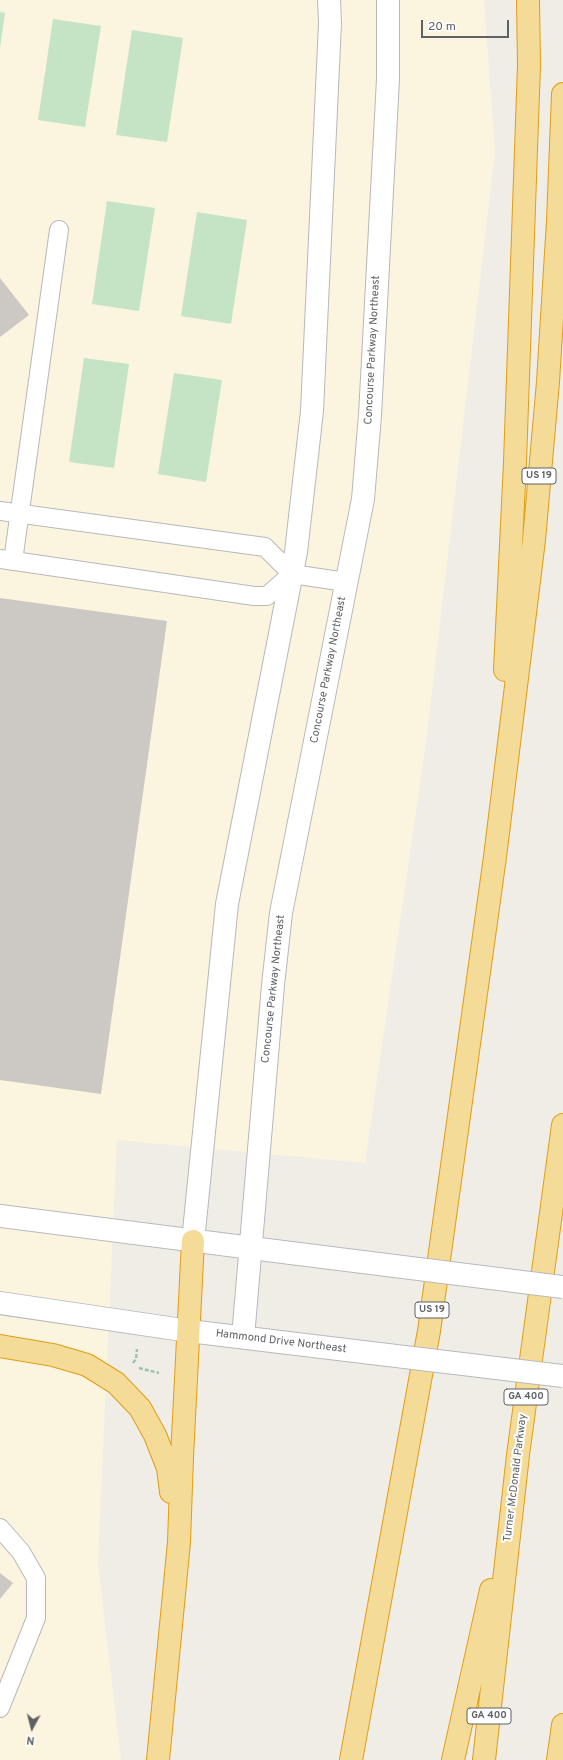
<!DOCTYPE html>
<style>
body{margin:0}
#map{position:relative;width:563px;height:1760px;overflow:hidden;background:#efede6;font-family:Overpass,sans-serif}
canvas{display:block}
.north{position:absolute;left:12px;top:1708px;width:40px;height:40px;-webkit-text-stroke:3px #fff;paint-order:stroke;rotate:187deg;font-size:11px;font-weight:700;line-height:16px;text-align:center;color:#5e6165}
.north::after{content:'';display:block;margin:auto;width:14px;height:18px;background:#5e6165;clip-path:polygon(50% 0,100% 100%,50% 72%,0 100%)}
.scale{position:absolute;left:421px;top:20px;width:88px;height:18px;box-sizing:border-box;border:2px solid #5e6165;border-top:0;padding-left:5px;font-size:12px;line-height:14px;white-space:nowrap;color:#5e6165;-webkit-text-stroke:3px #fff;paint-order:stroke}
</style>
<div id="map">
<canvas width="563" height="1760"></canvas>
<div class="north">N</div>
<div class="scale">20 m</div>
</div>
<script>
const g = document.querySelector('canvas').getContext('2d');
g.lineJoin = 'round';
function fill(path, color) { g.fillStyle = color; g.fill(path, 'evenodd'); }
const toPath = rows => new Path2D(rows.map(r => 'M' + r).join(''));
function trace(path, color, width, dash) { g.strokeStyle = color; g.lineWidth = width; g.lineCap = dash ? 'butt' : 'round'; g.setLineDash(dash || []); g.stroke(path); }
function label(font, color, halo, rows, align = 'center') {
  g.font = font + ' Overpass,sans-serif'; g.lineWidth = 4; g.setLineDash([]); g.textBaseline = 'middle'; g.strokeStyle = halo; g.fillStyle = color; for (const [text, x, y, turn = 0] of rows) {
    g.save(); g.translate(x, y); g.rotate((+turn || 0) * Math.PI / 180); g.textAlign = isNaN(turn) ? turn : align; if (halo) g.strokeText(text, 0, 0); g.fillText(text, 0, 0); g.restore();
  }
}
const commercial = toPath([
 [0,0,484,0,495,152,426,743,365,1163,117,1140,98,1563,121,1760,0,1760]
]);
const green = toPath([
 [0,12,5,13,0,48],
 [53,19,101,26,85,127,38,120],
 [132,30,183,38,167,142,116,135],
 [107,201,155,208,139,311,92,304],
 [197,212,247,220,231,324,181,316],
 [84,358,129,364,114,468,69,462],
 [174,373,222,380,206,482,158,474]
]);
const building = toPath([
 [0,278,29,315,0,337],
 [0,598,167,621,101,1094,0,1080],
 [0,1573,13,1583,0,1599]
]);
const path = toPath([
 [133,1363,136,1359,137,1349],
 [139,1368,159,1373]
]);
const lane = toPath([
 [0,511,265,547,292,574,346,582],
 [0,559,254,596,267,596,292,574],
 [13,561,59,230],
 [0,1528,21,1552,36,1578,36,1618,0,1708]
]);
const street = toPath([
 [193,1241,227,904,296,552,312,411,330,23,329,0],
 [243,1337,273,985,281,913,363,499,370,415,388,79,388,0]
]);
const secondary = toPath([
 [0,1216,291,1253],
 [0,1303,189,1331,280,1342]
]);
const highway = toPath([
 [505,670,515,462,529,65,528,0],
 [0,1346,53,1355,87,1365,116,1383,140,1408,155,1435,168,1468,171,1492],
 [158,1760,179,1542,182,1457,193,1241],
 [351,1760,429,1331,495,857,534,540,548,382,558,221,563,94],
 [453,1760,491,1590],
 [484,1760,518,1455,563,1125],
 [558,1760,563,1725]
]);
const secondaryBridge = toPath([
 [291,1253,563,1287],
 [280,1342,563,1376]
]);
const shields = [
 [539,476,34],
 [432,1310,34],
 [526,1397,44],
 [489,1716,44]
];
const shieldNames = [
 ["US 19",539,476],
 ["US 19",432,1310],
 ["GA 400",526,1397],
 ["GA 400",489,1716]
];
const streetNames = [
 ["Concourse Parkway Northeast",373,350,-87],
 ["Concourse Parkway Northeast",329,670,-79],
 ["Concourse Parkway Northeast",274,989,-84],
 ["Hammond Drive Northeast",281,1342,7],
 ["Turner McDonald Parkway",516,1478,-83]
];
fill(commercial, '#fbf4df');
fill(green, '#c5e4c5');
fill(building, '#ccc9c4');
trace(lane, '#b6b8bb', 20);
trace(street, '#b6b8bb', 24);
trace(secondary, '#b7babe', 24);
trace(highway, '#e09e14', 24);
trace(path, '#9ec4a9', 2.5, [4, 2]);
trace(lane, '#fff', 18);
trace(street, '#fff', 22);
trace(secondary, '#fff', 22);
trace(highway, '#f4db98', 22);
trace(secondaryBridge, '#b7babe', 24, []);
trace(secondaryBridge, '#fff', 22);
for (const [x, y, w] of shields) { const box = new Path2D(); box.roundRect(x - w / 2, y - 8, w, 16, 3); g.fillStyle = '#fff'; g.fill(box); trace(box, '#5e6165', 1); }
label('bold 10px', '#5e6165', null, shieldNames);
label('11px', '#5e6165', '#fff', streetNames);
</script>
